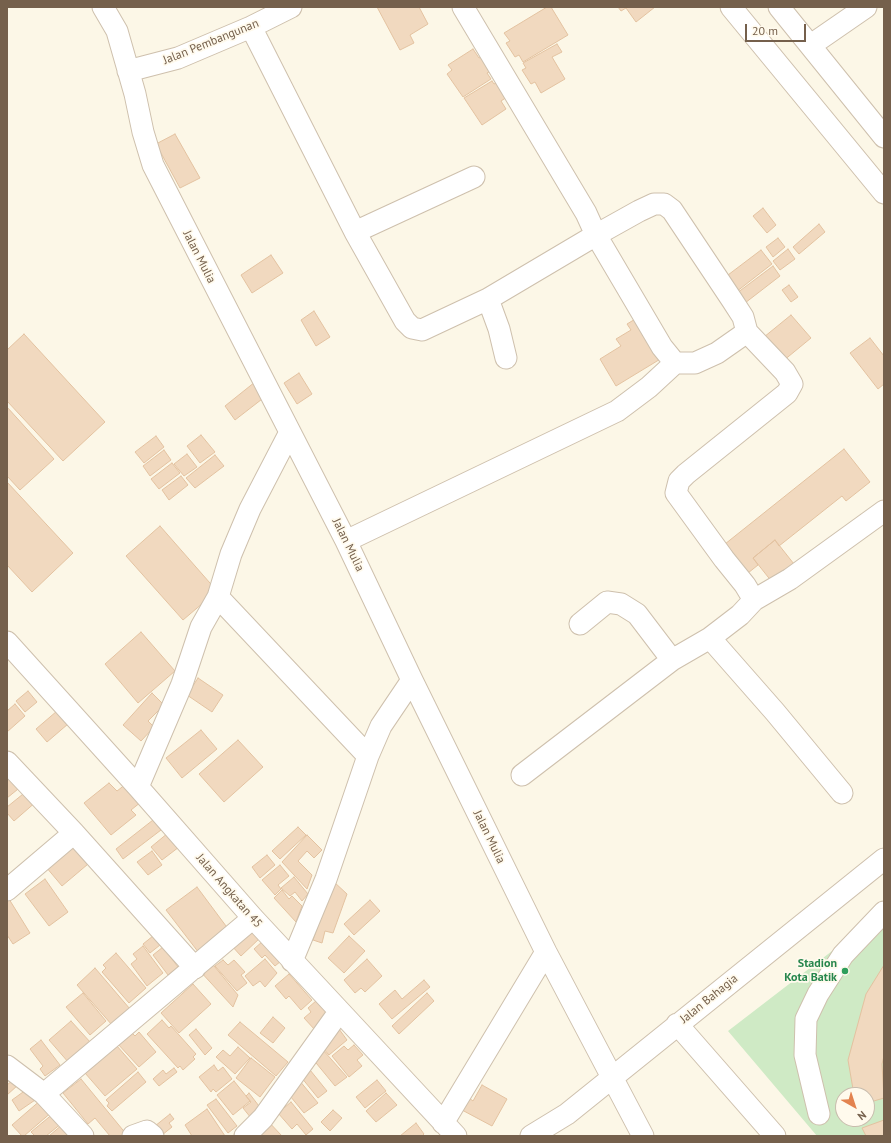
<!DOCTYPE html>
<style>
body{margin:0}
#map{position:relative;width:891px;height:1143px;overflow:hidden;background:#fcf7e7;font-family:"PT Sans",sans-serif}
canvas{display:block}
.frame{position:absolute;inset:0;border:8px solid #75604c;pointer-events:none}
.north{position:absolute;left:835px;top:1087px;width:40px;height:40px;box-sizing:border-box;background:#fffaed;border:1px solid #c8bcad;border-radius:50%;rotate:141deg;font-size:11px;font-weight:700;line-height:16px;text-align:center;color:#75604c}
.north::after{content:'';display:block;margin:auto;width:14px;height:18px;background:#e3834f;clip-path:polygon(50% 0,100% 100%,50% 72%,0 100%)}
.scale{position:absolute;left:745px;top:24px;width:61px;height:18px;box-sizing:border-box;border:2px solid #75604c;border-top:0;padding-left:5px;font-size:12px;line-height:14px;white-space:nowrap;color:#75604c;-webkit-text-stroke:3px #fffaed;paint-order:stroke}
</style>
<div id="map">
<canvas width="891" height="1143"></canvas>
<div class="frame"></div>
<div class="north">N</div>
<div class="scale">20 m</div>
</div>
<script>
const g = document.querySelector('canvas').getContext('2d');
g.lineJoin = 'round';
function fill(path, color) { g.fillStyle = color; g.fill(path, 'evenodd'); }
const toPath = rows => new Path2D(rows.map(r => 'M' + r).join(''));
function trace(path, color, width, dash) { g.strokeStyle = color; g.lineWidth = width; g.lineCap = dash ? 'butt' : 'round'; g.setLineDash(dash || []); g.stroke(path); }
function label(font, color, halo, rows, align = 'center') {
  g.font = font + ' "PT Sans",sans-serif'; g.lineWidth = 3.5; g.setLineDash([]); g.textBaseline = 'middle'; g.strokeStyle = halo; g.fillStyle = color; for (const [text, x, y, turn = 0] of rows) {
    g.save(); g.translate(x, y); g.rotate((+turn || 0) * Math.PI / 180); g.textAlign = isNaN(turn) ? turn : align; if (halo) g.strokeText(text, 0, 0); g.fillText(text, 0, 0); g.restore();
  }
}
const green = toPath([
 [884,911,884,1136,817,1136,728,1031],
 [843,1095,867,1095,867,1119,843,1119]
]);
const building = toPath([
 [377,7,419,7,428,24,410,35,414,43,400,50,377,7],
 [547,7,551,7,568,35,523,62,519,55,515,57,506,43,510,41,504,33,547,7],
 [618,7,655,7,636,22,626,8,621,11,618,7],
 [557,44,562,52,552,57,565,79,541,93,535,82,531,84,522,70,526,68,523,63,557,44],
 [473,49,479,58,483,56,493,70,487,73,491,79,463,97,447,74,452,70,448,65,473,49],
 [492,81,494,84,498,82,507,97,501,101,506,109,482,125,464,98,492,81],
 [175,134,200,178,180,188,156,144,175,134],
 [763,208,776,225,767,233,753,216,763,208],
 [819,224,825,232,799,254,793,247,819,224],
 [778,238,785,247,773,257,766,247,778,238],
 [788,249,795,259,780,270,773,261,788,249],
 [761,250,772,264,736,292,724,278,761,250],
 [271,255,283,273,252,293,241,275,271,255],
 [773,266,780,276,745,303,737,293,773,266],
 [789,285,798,297,791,302,782,290,789,285],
 [314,311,330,337,316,346,301,320,314,311],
 [791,315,811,338,783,361,764,337,791,315],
 [637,318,662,358,616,386,600,359,621,346,616,339,631,330,627,324,637,318],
 [24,334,105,422,63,461,7,401,7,350,24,334],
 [870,338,884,356,884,384,878,389,850,353,870,338],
 [299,373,312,394,297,404,284,383,299,373],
 [255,382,266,396,235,420,225,406,255,382],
 [7,407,54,459,20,490,7,476,7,407],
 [201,435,215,452,200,463,187,446,201,435],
 [156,436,164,447,144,463,135,452,156,436],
 [844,449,870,482,846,501,842,496,779,546,775,540,753,558,758,565,743,577,720,548,844,449],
 [164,450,171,460,150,476,143,466,164,450],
 [187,454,197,467,184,476,174,464,187,454],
 [215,455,224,466,195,488,186,478,215,455],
 [172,463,180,473,159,489,151,479,172,463],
 [181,476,188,485,169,500,162,490,181,476],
 [7,482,73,553,32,592,7,565,7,482],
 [160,526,217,591,183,620,126,556,160,526],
 [775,540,794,564,772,582,753,558,775,540],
 [141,632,175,671,138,703,105,664,141,632],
 [198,678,223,695,212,712,187,695,198,678],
 [28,691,37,702,25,712,16,701,28,691],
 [152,693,164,705,148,721,154,727,141,741,123,725,152,693],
 [15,704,25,716,7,732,7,711,15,704],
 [57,711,68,724,47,742,36,729,57,711],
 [201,730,217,749,182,778,166,758,201,730],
 [238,740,263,767,224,802,199,774,238,740],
 [7,766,23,785,7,798,7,766],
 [109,783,117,791,126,784,141,802,131,810,136,815,111,835,84,803,109,783],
 [28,790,37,801,14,821,7,813,7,807,28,790],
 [153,820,161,830,123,859,116,849,153,820],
 [298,827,306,835,280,859,272,851,298,827],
 [168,833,179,847,162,860,151,847,168,833],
 [307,835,322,850,314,858,307,851,298,861,312,875,307,889,282,862,307,835],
 [78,841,94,859,62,886,46,867,78,841],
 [152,851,162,865,148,875,137,862,152,851],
 [267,855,275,865,260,878,252,867,267,855],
 [280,865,289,876,278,885,281,889,275,895,262,880,280,865],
 [294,877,308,894,302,901,295,892,290,896,281,888,294,877],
 [45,879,68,912,49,926,25,894,45,879],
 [333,881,347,894,333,933,325,931,322,943,313,940,333,881],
 [197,887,229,930,199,953,166,910,197,887],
 [282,890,289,899,292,896,302,906,296,922,274,898,282,890],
 [9,899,30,933,13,944,7,935,7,901,9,899],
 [370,900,380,911,354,935,344,924,370,900],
 [250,927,260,938,241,956,231,945,250,927],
 [153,936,160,945,150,953,143,944,153,936],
 [349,936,365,951,344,973,328,958,349,936],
 [263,941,281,961,275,966,265,955,262,958,254,949,263,941],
 [143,946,163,973,147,986,131,964,137,959,133,954,143,946],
 [163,947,178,967,168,975,153,955,163,947],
 [116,953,146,988,129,1003,102,972,106,968,103,965,116,953],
 [265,959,277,973,265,987,260,981,253,986,245,976,265,959],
 [367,959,382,976,365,992,361,988,355,993,344,980,367,959],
 [223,960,228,965,234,960,245,972,241,975,247,983,237,991,215,966,223,960],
 [210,961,238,995,233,1007,199,970,210,961],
 [884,965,884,1056,882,1064,884,1098,867,1103,867,1095,854,1095,848,1060,866,994,884,965],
 [95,968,130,1009,112,1025,77,985,95,968],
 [289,974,312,1000,301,1010,289,996,286,999,275,986,289,974],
 [424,980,430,987,392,1019,379,1004,395,990,402,999,424,980],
 [193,984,211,1004,179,1033,161,1013,193,984],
 [83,993,106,1021,90,1035,66,1007,83,993],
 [427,993,434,1001,399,1034,392,1026,427,993],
 [317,1000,331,1015,315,1030,304,1018,311,1012,308,1008,317,1000],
 [273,1017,285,1028,273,1043,260,1033,273,1017],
 [162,1020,169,1028,171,1026,196,1054,193,1057,195,1059,183,1070,180,1066,178,1068,147,1034,162,1020],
 [71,1021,91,1043,69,1063,49,1040,71,1021],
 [240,1022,288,1062,276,1076,228,1035,240,1022],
 [196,1029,212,1048,205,1055,189,1035,196,1029],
 [339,1029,347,1040,329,1055,322,1047,339,1029],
 [130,1031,135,1036,139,1032,156,1052,139,1067,117,1043,130,1031],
 [41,1040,60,1065,45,1076,40,1069,43,1066,30,1049,41,1040],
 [354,1045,363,1055,357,1060,362,1066,349,1077,332,1056,344,1046,348,1050,354,1045],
 [117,1046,137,1069,105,1096,85,1073,117,1046],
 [238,1047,250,1058,235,1074,216,1057,223,1050,230,1056,238,1047],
 [323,1050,347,1077,335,1086,312,1058,323,1050],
 [251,1058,275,1077,260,1097,236,1078,251,1058],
 [214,1065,218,1071,223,1067,232,1079,216,1092,213,1089,211,1092,199,1077,214,1065],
 [306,1065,327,1091,318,1098,297,1072,306,1065],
 [174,1068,177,1072,159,1086,153,1079,163,1070,166,1074,174,1068],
 [138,1072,146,1082,112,1111,107,1106,109,1103,106,1100,138,1072],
 [81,1079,127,1135,125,1136,110,1136,95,1118,88,1124,63,1093,81,1079],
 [13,1080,18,1085,7,1095,7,1085,13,1080],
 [299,1080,318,1103,304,1113,286,1091,299,1080],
 [377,1080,386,1091,365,1108,356,1097,377,1080],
 [234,1081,250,1101,233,1115,217,1095,234,1081],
 [482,1085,507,1099,492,1126,462,1110,469,1098,473,1101,482,1085],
 [30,1087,38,1098,19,1111,12,1100,30,1087],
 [249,1093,262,1110,251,1118,243,1108,251,1102,246,1096,249,1093],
 [386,1093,397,1105,376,1122,366,1111,386,1093],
 [42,1099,53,1111,24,1136,22,1136,12,1125,42,1099],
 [216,1099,237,1126,228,1133,207,1105,216,1099],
 [291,1102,313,1129,306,1135,297,1124,292,1129,278,1113,291,1102],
 [207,1109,225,1136,192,1136,185,1125,207,1109],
 [333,1110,342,1118,330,1131,321,1122,333,1110],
 [54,1113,62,1123,46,1136,35,1136,31,1132,54,1113],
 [170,1114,174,1119,169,1123,172,1127,162,1135,155,1126,170,1114],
 [266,1119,282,1136,250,1136,266,1119],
 [884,1120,884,1136,866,1136,862,1128,884,1120],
 [416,1123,424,1134,422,1136,400,1136,416,1123],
 [63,1124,70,1136,49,1136,63,1124]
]);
const minor = toPath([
 [103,7,117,31,135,94,143,132,153,165,346,541,412,680,546,952,643,1136],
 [731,7,884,193],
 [779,7,884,137],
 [251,27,355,232,405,321,412,328,422,330,488,299,596,235,586,213,463,7],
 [811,45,866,7],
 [128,71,178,58,251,27,291,7],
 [355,232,474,177],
 [488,299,499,329,506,358],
 [346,541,617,411,649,387,675,363],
 [218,597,231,554,250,509,290,432],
 [754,600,790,579,884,511],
 [580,624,607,602,621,604,637,614,672,660],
 [710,638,775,712,842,793],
 [7,642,138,787,253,918,456,1136],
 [7,762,74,833,195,968],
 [522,775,672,660,710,638,740,615,754,600,745,585,724,559,676,493,679,481,686,474,787,393,792,384,785,372,747,332,717,353,695,363,675,363,662,347,596,235,639,211,654,204,664,204,672,210,732,300,743,317,747,332],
 [138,787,182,684,201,627,218,597,368,756],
 [7,890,74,833],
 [292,961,326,879,368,756,381,726,412,680],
 [677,1024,775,1136],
 [7,1066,44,1094,83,1136],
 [44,1094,253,918],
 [819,1114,805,1055,806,1019,818,994,843,955,884,912],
 [443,1123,546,952],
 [133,1136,147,1131,153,1136],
 [245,1136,263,1118,339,1012],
 [531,1136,567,1114,884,859]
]);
const markers = [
 [845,971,4,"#2e9e5b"]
];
const streetNames = [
 ["Jalan Pembangunan",211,42,-22],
 ["Jalan Mulia",199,257,63],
 ["Jalan Mulia",348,545,64],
 ["Jalan Mulia",489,837,64],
 ["Jalan Angkatan 45",229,891,49],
 ["Jalan Bahagia",709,999,-39]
];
const leisureNames = [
 ["Stadion",837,964],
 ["Kota Batik",837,978]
];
fill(green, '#cfeac5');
fill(building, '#f1d9bf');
trace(building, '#e3c2a0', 1);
trace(minor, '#cec0ad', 23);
trace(minor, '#fff', 21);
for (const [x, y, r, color] of markers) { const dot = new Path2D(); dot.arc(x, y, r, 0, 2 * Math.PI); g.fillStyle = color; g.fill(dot); trace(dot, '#fffaed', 1.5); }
label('12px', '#75604c', '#fffaed', streetNames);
label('bold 12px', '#27864d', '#fffaed', leisureNames, 'right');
</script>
